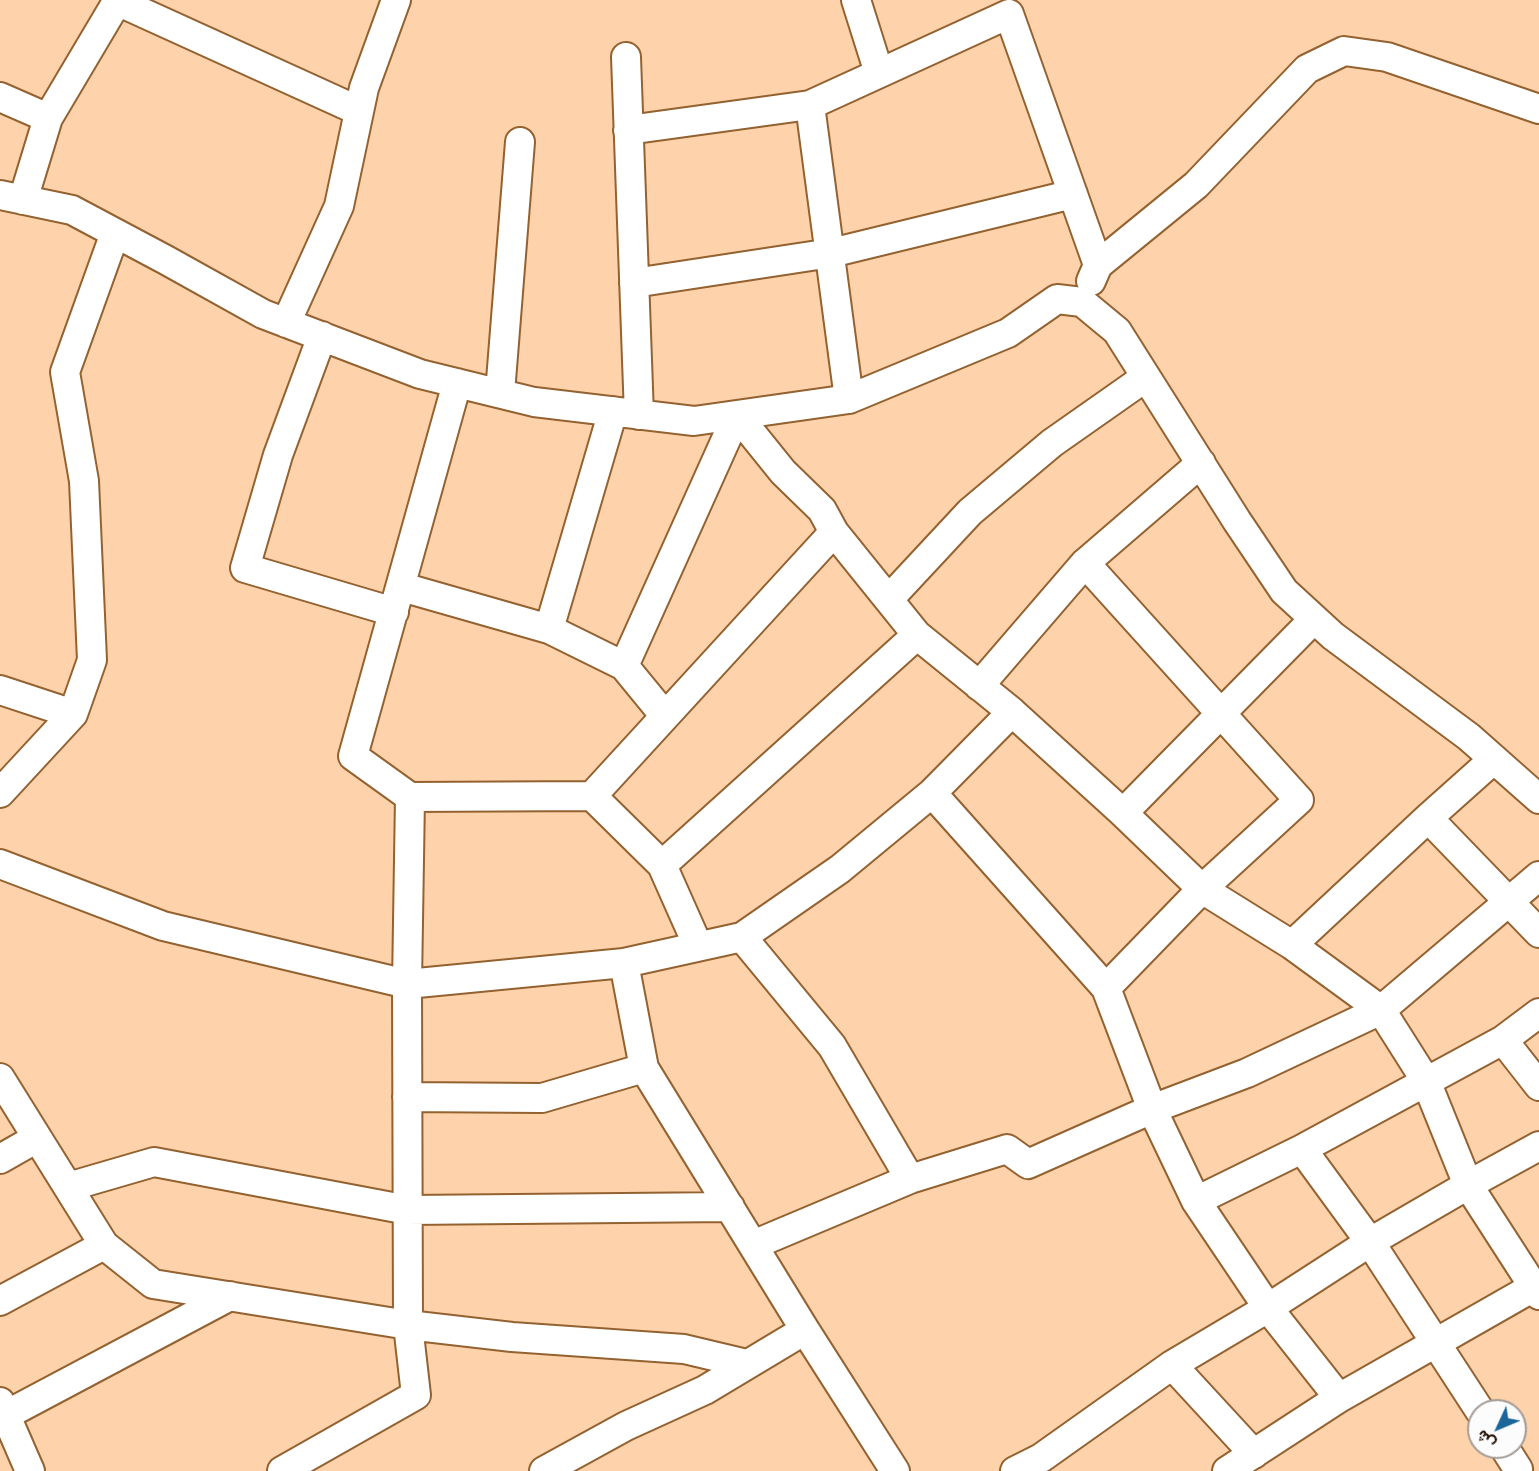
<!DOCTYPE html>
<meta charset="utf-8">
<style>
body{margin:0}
#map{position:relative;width:1539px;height:1471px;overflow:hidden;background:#fed2aa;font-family:"Golos Text",Vazirmatn,sans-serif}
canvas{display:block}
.north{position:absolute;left:1467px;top:1399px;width:60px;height:60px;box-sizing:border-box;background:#fcfcfc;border:2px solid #a49c97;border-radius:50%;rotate:226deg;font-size:16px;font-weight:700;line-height:24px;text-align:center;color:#200d00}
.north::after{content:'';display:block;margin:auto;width:21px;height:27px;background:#1b6598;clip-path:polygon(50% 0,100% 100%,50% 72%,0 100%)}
</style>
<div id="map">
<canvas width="1539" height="1471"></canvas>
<div class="north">ش</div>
</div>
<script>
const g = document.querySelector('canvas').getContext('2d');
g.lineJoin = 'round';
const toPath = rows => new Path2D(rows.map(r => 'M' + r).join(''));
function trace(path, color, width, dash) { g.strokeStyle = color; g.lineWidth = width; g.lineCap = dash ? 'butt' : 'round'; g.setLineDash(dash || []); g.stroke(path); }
const minor = toPath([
 [856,0,879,73],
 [117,1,359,111],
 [626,57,639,415],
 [0,97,48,118],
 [810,105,849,399],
 [628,130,810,105,1009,14,1098,265],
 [0,195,72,210,166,260,263,314,420,374,534,402,694,421,849,399,1008,333,1057,299,1082,302,1117,331,1237,521,1284,591,1333,636,1469,737,1539,799],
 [23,200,48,118,118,0],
 [1091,281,1098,265,1196,185,1307,69,1344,51,1387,57,1539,109],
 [634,283,831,253,1073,194],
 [286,323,339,206,364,88,396,0],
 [322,336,278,455,245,568,394,612],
 [457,383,353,756,410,797,592,796,834,532],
 [500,393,520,142],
 [1085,563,1299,800,1202,889,1106,988],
 [402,587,549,629,624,666,665,716],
 [889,599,970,512,1052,443,1146,377],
 [549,629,613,411],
 [624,666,737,415,783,472,822,510,834,532,917,635,1012,712,1123,813,1202,889,1292,945,1381,1010,1426,1081,1468,1185,1539,1295],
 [979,686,1085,563,1201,463],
 [0,690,73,714],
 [0,793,73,714,92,660,84,481,65,372,115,233],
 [932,793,1106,988,1152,1109,1196,1201,1268,1308,1339,1398],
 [592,796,662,865,698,946],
 [1123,813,1314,619],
 [1428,818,1539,933],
 [0,864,163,926,407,984,624,963,742,937,840,869,932,793,1012,712],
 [662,865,917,635],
 [742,937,832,1046,910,1179],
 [1292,945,1428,818,1494,759],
 [624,963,644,1068,805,1330,895,1471],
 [1503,1040,1539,1086],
 [0,1078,104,1245,153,1284,408,1325,512,1337,684,1349,747,1364],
 [407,1097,542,1098,644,1068],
 [1302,1149,1370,1242,1480,1411],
 [0,1159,37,1138],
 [68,1187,154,1162,408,1210,730,1207],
 [1196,1201,1302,1149,1503,1040,1539,1013],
 [753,1245,910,1179,1007,1149,1028,1164,1152,1109,1247,1073,1381,1010,1539,876],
 [0,1301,104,1245],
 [1172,1365,1254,1454],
 [0,1402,30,1471],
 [6,1415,230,1296],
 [1504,1447,1518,1469,1517,1471],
 [282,1471,416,1395,408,1325,407,984,410,797],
 [544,1471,626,1426,705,1390,805,1330],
 [1015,1471,1041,1458,1172,1365,1268,1308,1370,1242,1468,1185,1539,1146],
 [1227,1471,1339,1398,1539,1284]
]);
trace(minor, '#936230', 32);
trace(minor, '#fff', 28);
</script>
